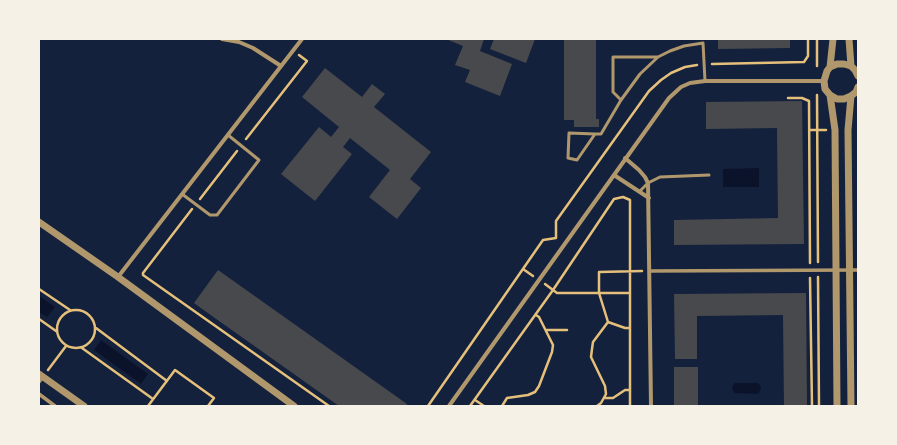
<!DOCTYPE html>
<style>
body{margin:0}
#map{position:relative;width:897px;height:445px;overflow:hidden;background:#14213d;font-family:"Public Sans",sans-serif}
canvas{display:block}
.frame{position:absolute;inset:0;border:40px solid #f6f1e7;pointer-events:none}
</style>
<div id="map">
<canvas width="897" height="445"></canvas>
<div class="frame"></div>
</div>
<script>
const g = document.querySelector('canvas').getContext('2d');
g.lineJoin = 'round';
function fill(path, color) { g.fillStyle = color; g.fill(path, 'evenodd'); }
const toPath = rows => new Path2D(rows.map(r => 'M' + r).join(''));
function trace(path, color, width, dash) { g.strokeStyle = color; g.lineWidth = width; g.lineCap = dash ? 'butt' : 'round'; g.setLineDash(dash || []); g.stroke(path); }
const water = toPath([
 [759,168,759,187,723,187,723,169],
 [39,296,55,307,47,317,39,312],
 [101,340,148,374,141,384,94,350],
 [735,383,758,383,761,387,760,391,759,393,756,394,735,393,733,391,732,387]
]);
const building = toPath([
 [446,39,484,39,480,51,512,64,500,96,465,82,470,70,455,65,463,46],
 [494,39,535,39,526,63,490,49],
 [564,39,596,39,596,119,599,119,599,127,574,127,574,120,564,120],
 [718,39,790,39,790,48,718,49],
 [325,68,362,97,372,84,385,94,374,107,431,152,410,179,421,188,397,219,369,197,390,170,350,138,343,147,352,154,315,201,281,174,319,127,331,137,339,127,302,97],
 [802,101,804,244,674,245,674,220,778,218,777,128,706,129,706,102],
 [218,270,407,404,406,406,339,406,205,311,194,303],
 [806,293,807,406,784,406,783,315,697,316,697,359,675,359,674,294],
 [674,367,698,367,698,406,674,406]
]);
const path = toPath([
 [817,39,817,66],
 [712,64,804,62,808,56,808,39],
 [817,95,818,262],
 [788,98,802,98,809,101,810,263],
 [810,130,826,130],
 [246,139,307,61,299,55],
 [200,199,237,151],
 [192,209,143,273,143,275,329,406],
 [523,269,533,276],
 [818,277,819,406],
 [810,278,812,406],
 [545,284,557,293,629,293],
 [39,289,70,310],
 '57 329a19 19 0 1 1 38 0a19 19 0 1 1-38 0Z',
 [39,319,56,331],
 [608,322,625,328,630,328],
 [96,328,167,381],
 [546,330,567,330],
 [82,348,153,399],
 [48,370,66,346],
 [604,398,613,398,625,390,630,390],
 [475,400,484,406],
 [148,406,175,370,214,398,208,406],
 [428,406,543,240,556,238,556,221,649,91,661,80,671,73,685,67,697,65],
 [470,406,553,290,614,199,623,197,630,200,630,406],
 [502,406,507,398,528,395,535,392,539,386,552,352,553,345,539,317,536,315],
 [597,406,601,403,606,394,605,386,591,357,592,349,593,342,608,322,599,293,599,272,642,271]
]);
const service = toPath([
 [621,100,613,92,613,57,658,57],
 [595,134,577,160,568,158,569,133,595,134,601,134,621,100,640,74,658,57,670,51,684,46,703,43,705,81],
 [640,191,648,183,660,177,709,175],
 [182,194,210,215,217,215,259,160,228,135]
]);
const pedestrian = toPath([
 [650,271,858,270],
 [39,382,43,377],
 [39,394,55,406]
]);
const minor = toPath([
 [222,39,239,42,253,48,281,66],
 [625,158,639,170,645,177,648,183,651,406],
 [614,175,649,198],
 [118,277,302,39],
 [449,406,669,98,681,87,690,83,705,81,824,81]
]);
const tertiary = toPath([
 [849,39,851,66],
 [830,67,833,39],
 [858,76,855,70,851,66,844,64,837,64,830,67,827,71,824,81,825,89,830,95,837,99,844,99,851,96,856,92,858,87],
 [830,95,835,130,837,406],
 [851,96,848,130,851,406],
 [39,222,118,277,294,406],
 [39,374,84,406]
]);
fill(water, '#0b132b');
fill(building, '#48494c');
trace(path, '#e5c07b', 2.5);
trace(service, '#b1986c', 3);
trace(pedestrian, '#b1986c', 3.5);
trace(minor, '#b1986c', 4);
trace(tertiary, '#b1986c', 7);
</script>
